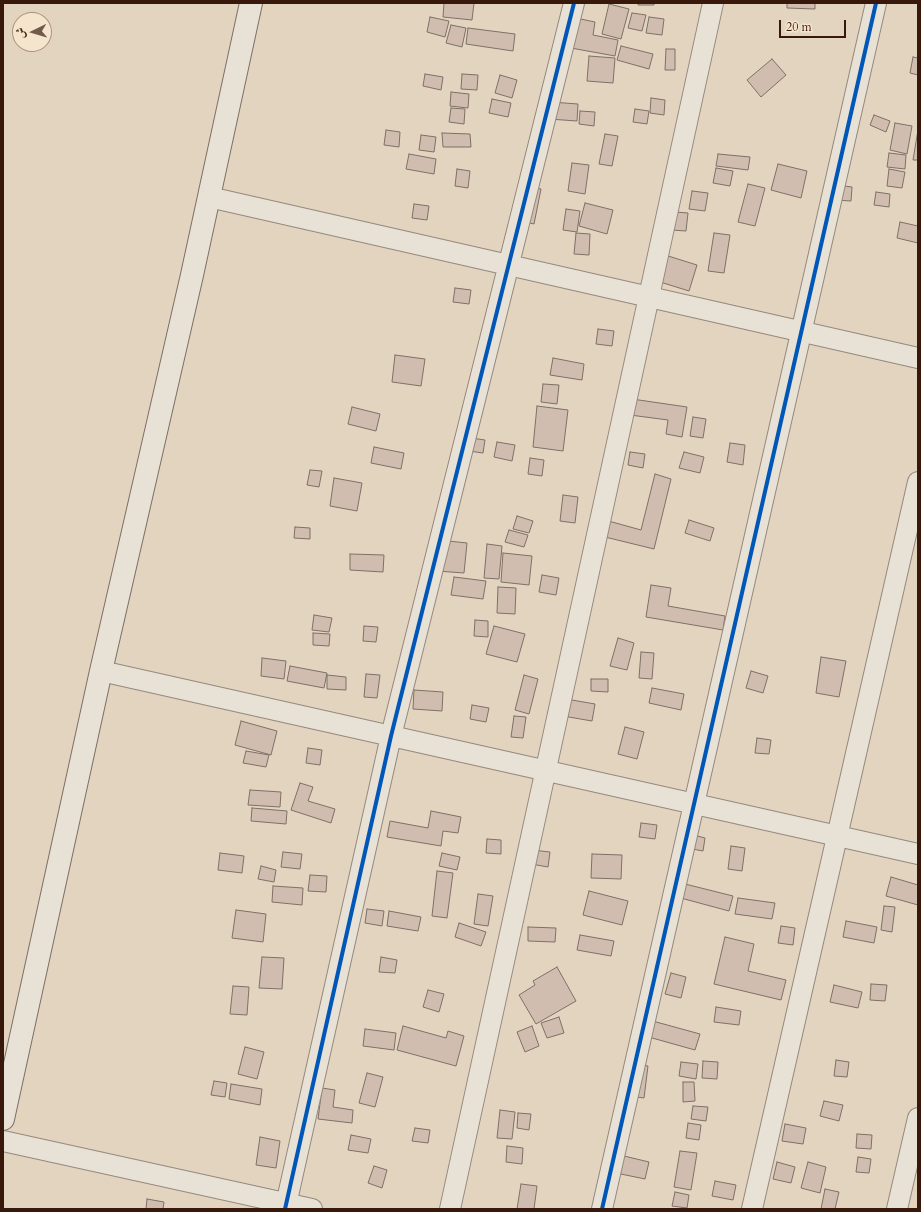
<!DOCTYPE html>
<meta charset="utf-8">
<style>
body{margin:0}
#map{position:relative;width:921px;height:1212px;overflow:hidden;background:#e3d4c0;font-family:Cardo,Amiri,serif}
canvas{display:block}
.frame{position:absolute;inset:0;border:4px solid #38180b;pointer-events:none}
.north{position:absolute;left:12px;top:12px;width:40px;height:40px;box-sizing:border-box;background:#f6e5cd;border:1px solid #aa937f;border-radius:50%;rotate:265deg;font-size:11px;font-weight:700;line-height:16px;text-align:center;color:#38180b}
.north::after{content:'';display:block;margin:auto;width:14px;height:18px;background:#745a4a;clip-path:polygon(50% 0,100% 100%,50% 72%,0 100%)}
.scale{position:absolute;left:779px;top:20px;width:67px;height:18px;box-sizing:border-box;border:2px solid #38180b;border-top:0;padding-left:5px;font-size:12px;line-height:14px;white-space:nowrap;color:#38180b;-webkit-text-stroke:3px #f6e5cd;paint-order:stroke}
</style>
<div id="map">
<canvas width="921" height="1212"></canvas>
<div class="frame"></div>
<div class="north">ش</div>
<div class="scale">20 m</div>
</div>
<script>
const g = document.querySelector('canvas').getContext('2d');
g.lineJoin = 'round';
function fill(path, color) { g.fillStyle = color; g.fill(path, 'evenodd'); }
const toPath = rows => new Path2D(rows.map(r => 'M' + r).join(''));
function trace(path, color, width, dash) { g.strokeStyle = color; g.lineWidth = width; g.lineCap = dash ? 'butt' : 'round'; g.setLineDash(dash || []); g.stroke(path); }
const building = toPath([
 [444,3,474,3,472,20,443,17,444,3],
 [638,3,654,3,654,5,638,5,638,3],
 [787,3,815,3,815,9,787,8,787,3],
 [609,4,629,9,621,39,602,34,609,4],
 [632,13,646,15,642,31,628,28,632,13],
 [566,16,595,22,593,35,618,40,615,56,560,46,566,16],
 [430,17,449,21,445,37,427,32,430,17],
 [649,17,664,19,662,35,646,33,649,17],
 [451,25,466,28,462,47,446,43,451,25],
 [468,28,515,34,513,51,466,44,468,28],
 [621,46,653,54,649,69,617,60,621,46],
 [666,49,675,49,675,70,665,70,666,49],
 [589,56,615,58,613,83,587,81,589,56],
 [913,57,918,58,918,75,910,73,913,57],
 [772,59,786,75,761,97,747,80,772,59],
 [425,74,443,77,441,90,423,86,425,74],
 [462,74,478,75,477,90,461,89,462,74],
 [500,75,517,80,512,98,495,93,500,75],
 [451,92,469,94,468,108,450,106,451,92],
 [651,98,665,100,664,115,650,113,651,98],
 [492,99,511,103,508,117,489,113,492,99],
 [551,102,578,104,577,121,549,119,551,102],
 [451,108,465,109,464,124,449,122,451,108],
 [635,109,649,111,647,124,633,122,635,109],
 [580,111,595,112,594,126,579,124,580,111],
 [874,115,890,121,886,132,870,125,874,115],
 [895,123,912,126,907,154,890,150,895,123],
 [386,130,400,132,399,147,384,145,386,130],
 [918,130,918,160,913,160,918,130],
 [442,133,470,134,471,147,443,147,442,133],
 [605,134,618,136,612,166,599,164,605,134],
 [421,135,436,137,434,152,419,150,421,135],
 [889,153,906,155,905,169,887,167,889,153],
 [409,154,436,159,434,174,406,169,409,154],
 [718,154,750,157,748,170,716,166,718,154],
 [572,163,589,165,585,194,568,191,572,163],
 [778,164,807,171,801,198,771,190,778,164],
 [716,168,733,171,730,186,713,183,716,168],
 [457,169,470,171,468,188,455,186,457,169],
 [889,169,905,172,902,188,887,186,889,169],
 [748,184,765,188,755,226,738,222,748,184],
 [836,185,852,187,851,201,835,200,836,185],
 [525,186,541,189,534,224,518,220,525,186],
 [692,191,708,193,705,211,689,209,692,191],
 [876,192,890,194,889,207,874,205,876,192],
 [585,203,613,210,607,234,579,226,585,203],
 [414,204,429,206,427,220,412,218,414,204],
 [566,209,580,211,577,232,563,230,566,209],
 [675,212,688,213,686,231,672,230,675,212],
 [900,222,918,226,918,243,897,238,900,222],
 [576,233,590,234,589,255,574,254,576,233],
 [714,233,730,235,724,273,708,271,714,233],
 [665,255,697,265,689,291,657,281,665,255],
 [455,288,471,290,469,304,453,302,455,288],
 [598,329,614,331,612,346,596,344,598,329],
 [395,355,425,359,421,386,392,382,395,355],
 [553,358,584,364,582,380,550,375,553,358],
 [543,384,559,385,557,404,541,402,543,384],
 [632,399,687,407,682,437,666,434,668,420,630,415,632,399],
 [537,406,568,410,563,451,533,447,537,406],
 [352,407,380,414,376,431,348,424,352,407],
 [693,417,706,419,703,438,690,436,693,417],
 [471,438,485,440,483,453,469,451,471,438],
 [497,442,515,445,512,461,494,457,497,442],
 [730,443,745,445,743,465,727,462,730,443],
 [374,447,404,453,401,469,371,463,374,447],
 [630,452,645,454,643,468,628,465,630,452],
 [684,452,704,457,700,473,679,468,684,452],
 [530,458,544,460,542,476,528,474,530,458],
 [310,470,322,471,319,487,307,485,310,470],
 [655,474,671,479,654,549,601,536,605,520,641,530,655,474],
 [334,478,362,483,357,511,330,506,334,478],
 [563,495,578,497,575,523,560,521,563,495],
 [517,516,533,521,529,533,513,529,517,516],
 [689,520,714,528,710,541,685,533,689,520],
 [295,527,310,528,310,539,294,538,295,527],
 [509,530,528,535,524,547,505,542,509,530],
 [439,540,467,543,464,573,437,571,439,540],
 [487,544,502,546,499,579,484,578,487,544],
 [503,553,532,556,529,585,501,582,503,553],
 [350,554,384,555,383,572,350,570,350,554],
 [542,575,559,578,556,595,539,592,542,575],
 [454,577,486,581,483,599,451,595,454,577],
 [651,585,671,588,668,606,725,616,723,630,646,617,651,585],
 [498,587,516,588,515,614,497,613,498,587],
 [314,615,332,618,329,632,312,630,314,615],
 [475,620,488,621,488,637,474,636,475,620],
 [364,626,378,627,376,642,363,641,364,626],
 [494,626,525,634,517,662,486,654,494,626],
 [313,633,330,634,329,646,313,645,313,633],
 [618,638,634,643,627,670,610,666,618,638],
 [641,652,654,653,652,679,639,678,641,652],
 [821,657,846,661,839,697,816,693,821,657],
 [262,658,286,661,284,679,261,676,262,658],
 [290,666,327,673,324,688,287,681,290,666],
 [751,671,768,676,763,693,746,688,751,671],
 [366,674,380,675,377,698,364,697,366,674],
 [327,675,346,677,346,690,327,689,327,675],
 [524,675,538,679,529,714,515,710,524,675],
 [591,679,608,679,608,692,591,691,591,679],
 [652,688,684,694,681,710,649,703,652,688],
 [414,690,443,692,442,711,413,709,414,690],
 [566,699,595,704,592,721,563,716,566,699],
 [472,705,489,708,486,722,470,719,472,705],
 [514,716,526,717,523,738,511,737,514,716],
 [241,721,277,731,271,755,235,745,241,721],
 [625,727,644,732,637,759,618,754,625,727],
 [757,738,771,740,769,754,755,753,757,738],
 [308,748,322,750,320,765,306,763,308,748],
 [246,751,269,755,266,767,243,763,246,751],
 [300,783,313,787,308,801,335,809,331,823,291,810,300,783],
 [250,790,281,792,280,807,248,805,250,790],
 [252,808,287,811,286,824,251,821,252,808],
 [431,811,461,817,458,833,443,831,441,846,387,837,390,821,428,828,431,811],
 [641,823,657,825,655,839,639,837,641,823],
 [690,834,705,838,703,851,687,848,690,834],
 [487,839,501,840,501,854,486,853,487,839],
 [731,846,745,848,742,871,728,869,731,846],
 [532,850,550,852,548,867,531,864,532,850],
 [283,852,302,854,300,869,281,867,283,852],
 [220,853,244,856,242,873,218,870,220,853],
 [442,853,460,857,457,870,439,866,442,853],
 [592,854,622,855,621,879,591,878,592,854],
 [261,866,276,870,274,882,258,879,261,866],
 [437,871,453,873,447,918,432,916,437,871],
 [310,875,327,876,326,892,308,891,310,875],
 [891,877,918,885,918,905,886,896,891,877],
 [681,883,733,896,729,911,677,897,681,883],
 [273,886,303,888,302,905,272,902,273,886],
 [589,891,628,901,622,925,583,915,589,891],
 [478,894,493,896,488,926,474,924,478,894],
 [738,898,775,903,772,919,735,914,738,898],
 [884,906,895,907,892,932,881,930,884,906],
 [367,909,384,911,382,926,365,923,367,909],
 [236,910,266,914,263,942,232,938,236,910],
 [389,911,421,917,418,931,387,926,389,911],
 [846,921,877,927,874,943,843,937,846,921],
 [459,923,486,932,481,946,455,937,459,923],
 [781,926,795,928,793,945,778,943,781,926],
 [528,927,556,928,555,942,528,941,528,927],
 [580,935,614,941,611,956,577,950,580,935],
 [725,937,754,944,748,971,786,980,781,1000,714,984,725,937],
 [262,957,284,958,282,989,259,988,262,957],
 [381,957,397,960,395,973,379,972,381,957],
 [557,967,576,1001,536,1024,519,995,535,985,533,981,557,967],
 [671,973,686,977,681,998,665,994,671,973],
 [871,984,887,985,885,1001,870,1000,871,984],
 [834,985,862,992,858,1008,830,1002,834,985],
 [233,986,249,987,247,1015,230,1014,233,986],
 [428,990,444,994,439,1012,423,1007,428,990],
 [716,1007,741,1011,739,1025,714,1022,716,1007],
 [559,1017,564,1033,547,1038,541,1023,559,1017],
 [649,1020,700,1034,695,1050,645,1036,649,1020],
 [403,1026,446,1038,448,1031,464,1036,456,1066,397,1050,403,1026],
 [532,1026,539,1046,525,1052,517,1032,532,1026],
 [365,1029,396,1033,394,1050,363,1046,365,1029],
 [245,1047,264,1052,257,1079,238,1074,245,1047],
 [836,1060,849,1062,847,1077,834,1076,836,1060],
 [703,1061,718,1062,717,1079,702,1078,703,1061],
 [681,1062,698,1064,696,1079,679,1076,681,1062],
 [634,1064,648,1066,644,1098,630,1096,634,1064],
 [367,1073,383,1077,375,1107,359,1103,367,1073],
 [214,1081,227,1083,225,1097,211,1095,214,1081],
 [683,1082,694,1082,695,1101,683,1102,683,1082],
 [231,1084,262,1089,260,1105,229,1099,231,1084],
 [322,1088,335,1090,333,1107,353,1110,352,1123,318,1119,322,1088],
 [824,1101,843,1105,839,1121,820,1116,824,1101],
 [693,1106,708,1107,706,1121,691,1119,693,1106],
 [500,1110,515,1112,512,1139,497,1138,500,1110],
 [518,1113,531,1114,529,1130,517,1128,518,1113],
 [688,1123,701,1125,699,1140,686,1138,688,1123],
 [785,1124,806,1128,803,1144,782,1141,785,1124],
 [415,1128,430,1130,428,1143,412,1141,415,1128],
 [857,1134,872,1135,871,1149,856,1148,857,1134],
 [351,1135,371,1139,368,1153,348,1150,351,1135],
 [260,1137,280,1141,276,1168,256,1165,260,1137],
 [507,1146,523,1148,522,1164,506,1162,507,1146],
 [680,1151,697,1153,691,1190,674,1187,680,1151],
 [620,1155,649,1162,645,1179,616,1173,620,1155],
 [858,1157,871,1159,869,1173,856,1172,858,1157],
 [777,1162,795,1167,791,1183,773,1179,777,1162],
 [808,1162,826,1167,820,1193,801,1188,808,1162],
 [374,1166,387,1170,382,1188,368,1183,374,1166],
 [715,1181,736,1185,733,1200,712,1196,715,1181],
 [521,1184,537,1186,534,1209,517,1209,521,1184],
 [825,1189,839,1192,835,1209,821,1209,825,1189],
 [675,1192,689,1195,687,1208,672,1206,675,1192],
 [147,1199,164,1202,163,1209,146,1209,147,1199]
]);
const minor = toPath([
 [209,197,918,358],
 [101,671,918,854],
 [3,1141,312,1209],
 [285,1209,391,736,574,3],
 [450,1209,713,3],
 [602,1209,876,3],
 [752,1209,918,482],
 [897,1209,918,1118]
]);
const secondary = toPath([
 [3,1119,101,671,192,275,251,3]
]);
const cycleway = toPath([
 [285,1209,391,736,574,3],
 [602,1209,876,3]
]);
fill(building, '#d1bdb0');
trace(building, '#7d7065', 1);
trace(minor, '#95897c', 22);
trace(secondary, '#7d7065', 24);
trace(minor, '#e8e1d6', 20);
trace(secondary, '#e8e1d6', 22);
trace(cycleway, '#0057b8', 4);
</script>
